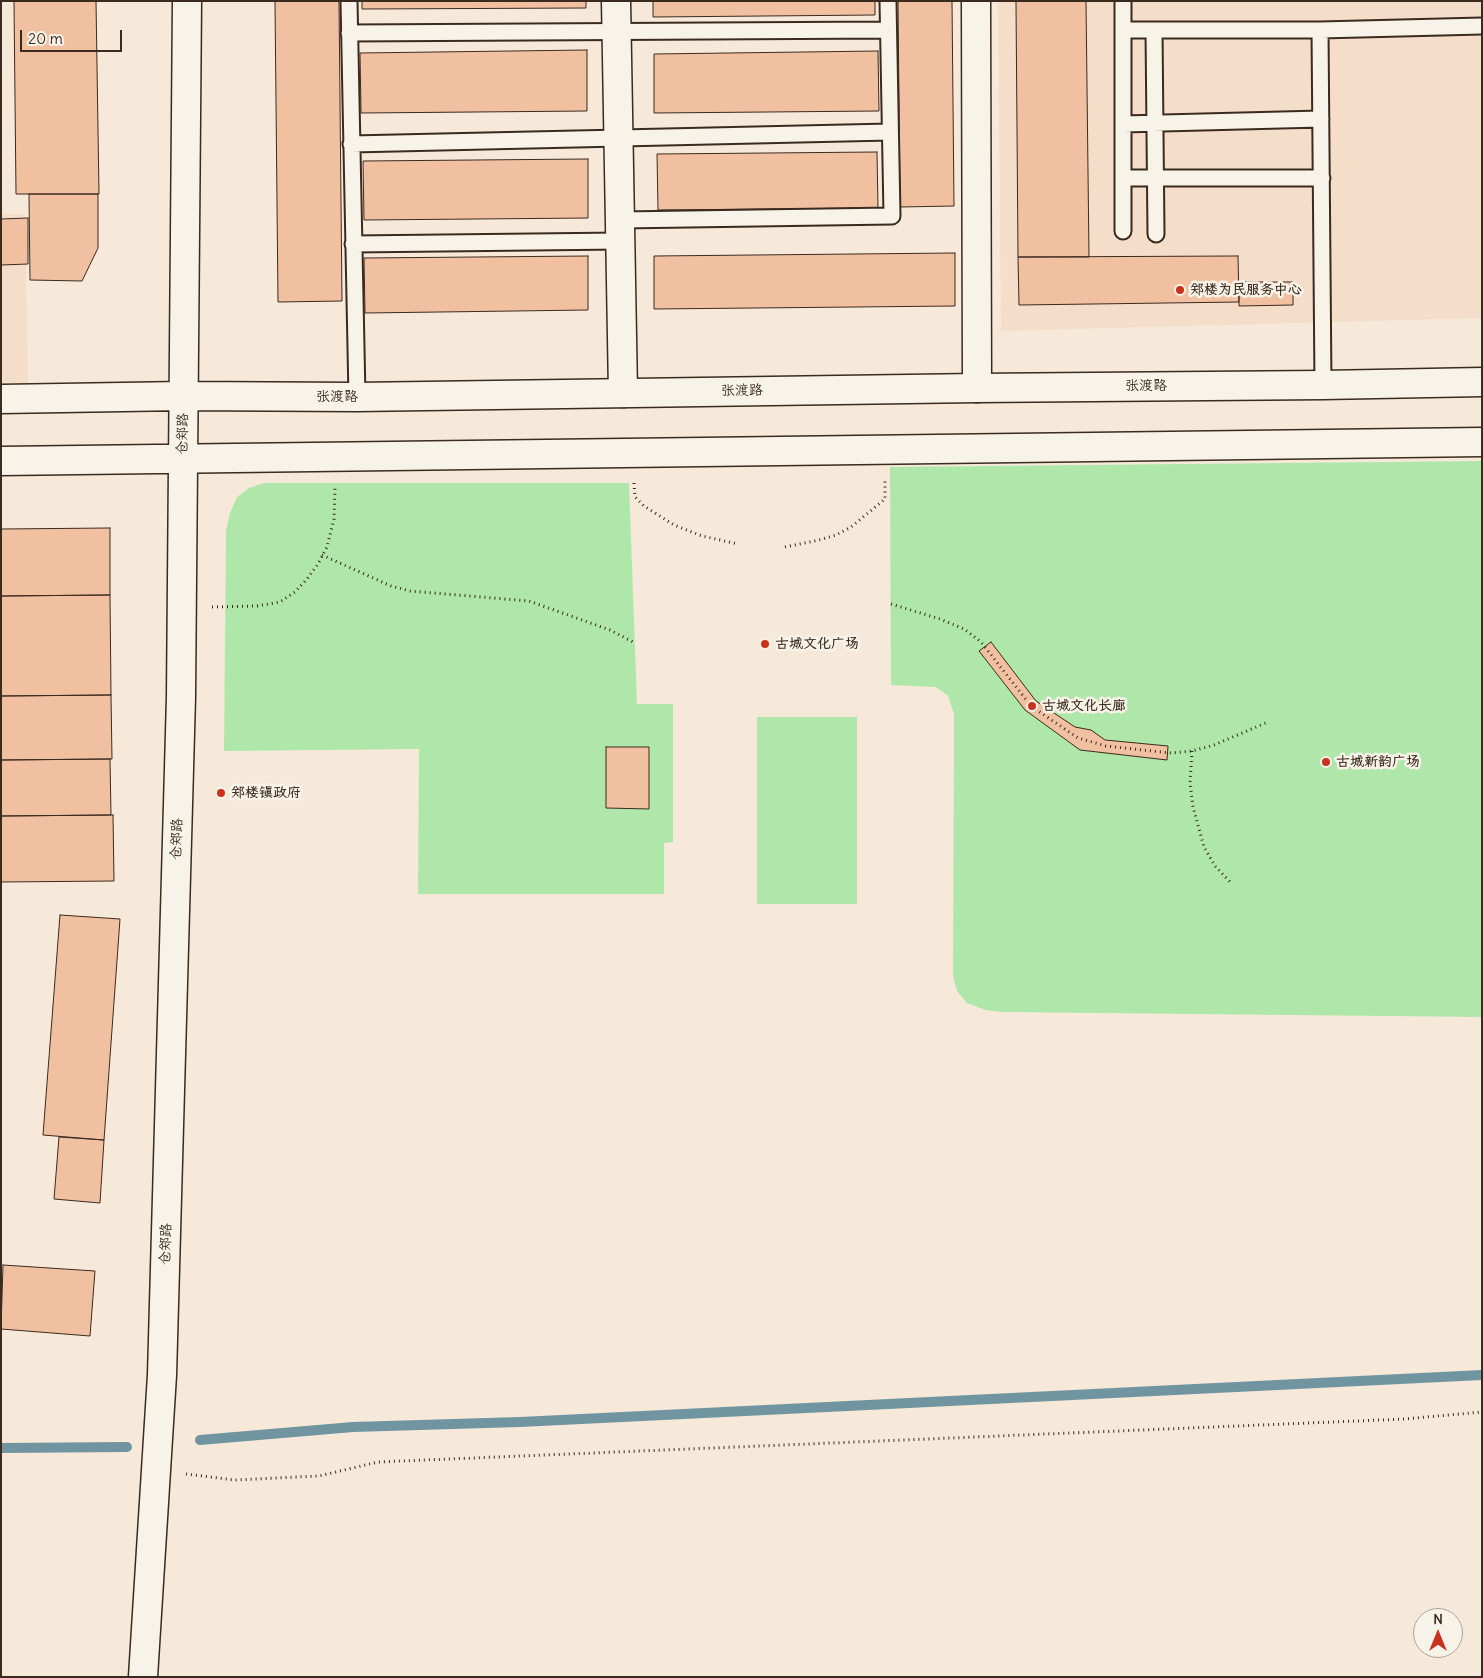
<!DOCTYPE html>
<meta charset="utf-8">
<style>
body{margin:0}
#map{position:relative;width:1483px;height:1678px;overflow:hidden;background:#f6e9da;font-family:Delius,sans-serif}
canvas{display:block}
.frame{position:absolute;inset:0;border:2px solid #3b2a1e;pointer-events:none}
.north{position:absolute;left:1413px;top:1608px;width:50px;height:50px;box-sizing:border-box;background:#f7f3e8;border:1px solid #aca397;border-radius:50%;rotate:0deg;font-size:14px;font-weight:700;line-height:20px;text-align:center;color:#3b2a1e}
.north::after{content:'';display:block;margin:auto;width:18px;height:22px;background:#c8321e;clip-path:polygon(50% 0,100% 100%,50% 72%,0 100%)}
.scale{position:absolute;left:20px;top:30px;width:102px;height:22px;box-sizing:border-box;border:2px solid #3b2a1e;border-top:0;padding-left:6px;font-size:15px;line-height:18px;white-space:nowrap;color:#3b2a1e;-webkit-text-stroke:4px #f7f3e8;paint-order:stroke}
</style>
<div id="map">
<canvas width="1483" height="1678"></canvas>
<div class="frame"></div>
<div class="north">N</div>
<div class="scale">20 m</div>
</div>
<script>
const g = document.querySelector('canvas').getContext('2d');
g.lineJoin = 'round';
function fill(path, color) { g.fillStyle = color; g.fill(path, 'evenodd'); }
const toPath = rows => new Path2D(rows.map(r => 'M' + r).join(''));
function trace(path, color, width, dash) { g.strokeStyle = color; g.lineWidth = width; g.lineCap = dash ? 'butt' : 'round'; g.setLineDash(dash || []); g.stroke(path); }
function label(font, color, halo, rows, align = 'center') {
  g.font = font + ' Delius,"LXGW WenKai TC",sans-serif'; g.lineWidth = 5; g.setLineDash([]); g.textBaseline = 'middle'; g.strokeStyle = halo; g.fillStyle = color; for (const [text, x, y, turn = 0] of rows) {
    g.save(); g.translate(x, y); g.rotate((+turn || 0) * Math.PI / 180); g.textAlign = isNaN(turn) ? turn : align; if (halo) g.strokeText(text, 0, 0); g.fillText(text, 0, 0); g.restore();
  }
}
const built = toPath([
 [998,1,1482,1,1482,318,1001,331],
 [1,214,25,214,28,383,1,383]
]);
const green = toPath([
 [1482,461,1482,1017,1003,1012,985,1010,967,1003,957,991,953,976,954,714,948,696,936,687,891,685,890,467],
 [264,483,629,483,637,704,673,704,673,842,664,843,664,894,418,894,419,749,224,751,226,531,230,513,237,497,249,488],
 [757,717,857,717,857,904,757,904]
]);
const stream = toPath([
 [200,1440,353,1427,520,1422,1482,1375],
 [1,1448,127,1447]
]);
const building = toPath([
 [14,1,96,1,99,194,16,194,14,1],
 [275,1,339,1,342,301,278,302,275,1],
 [362,1,586,1,586,8,362,9,362,1],
 [653,1,875,1,875,15,653,17,653,1],
 [898,1,952,1,954,206,900,207,898,1],
 [1016,1,1086,1,1089,257,1018,257,1016,1],
 [587,50,587,111,361,113,360,53,587,50],
 [878,51,879,111,654,113,654,54,878,51],
 [877,152,878,208,658,210,657,154,877,152],
 [588,159,588,218,364,220,363,161,588,159],
 [29,194,98,194,98,248,82,281,30,280,29,194],
 [28,218,28,264,1,265,1,219,28,218],
 [955,253,955,306,654,309,654,256,955,253],
 [588,256,588,310,365,313,364,258,588,256],
 [1238,256,1239,302,1019,305,1018,257,1238,256],
 [1239,282,1293,282,1293,305,1239,306,1239,282],
 [110,528,110,595,1,596,1,529,110,528],
 [110,595,111,695,1,696,1,596,110,595],
 [991,642,1036,701,1075,727,1091,730,1105,740,1168,746,1167,760,1080,750,1025,710,979,651,991,642],
 [111,695,112,759,1,760,1,696,111,695],
 [606,747,649,747,649,809,606,808,606,747],
 [110,759,111,815,1,816,1,760,110,759],
 [113,815,114,881,1,882,1,816,113,815],
 [60,915,120,919,104,1140,43,1135,60,915],
 [59,1137,104,1140,100,1203,54,1199,59,1137],
 [3,1265,95,1271,90,1336,1,1329,3,1265]
]);
const path = toPath([
 [634,483,635,497,644,506,674,525,702,536,738,544],
 [785,547,819,540,836,535,851,527,885,499,885,481],
 [322,555,391,586,410,591,529,601,610,630,635,643],
 [891,604,940,619,964,629,981,642,1031,706,1078,738,1106,746,1171,753,1192,751,1214,745,1268,722],
 [212,607,257,606,280,602,295,592,307,579,318,564,327,547,334,519,335,488],
 [1192,751,1190,783,1193,807,1204,847,1215,866,1232,884],
 [186,1474,234,1480,319,1476,378,1462,1404,1419,1482,1412]
]);
const lane = toPath([
 [349,1,357,397],
 [1123,1,1123,231],
 [1123,30,1320,30,1482,26],
 [1154,30,1156,234],
 [1320,30,1323,385],
 [349,33,888,30],
 [1123,124,1321,119],
 [351,144,890,132],
 [1123,178,1322,178],
 [621,220,892,216,888,1],
 [353,244,621,241]
]);
const street = toPath([
 [616,1,623,393],
 [976,1,977,388]
]);
const secondary = toPath([
 [1,399,183,396,357,397,977,388,1323,385,1482,382],
 [1,461,1482,442],
 [143,1677,162,1375,181,697,187,1]
]);
const markers = [
 [1180,290,5,"#c8321e"],
 [765,644,5,"#c8321e"],
 [1032,706,5,"#c8321e"],
 [1326,762,5,"#c8321e"],
 [221,793,5,"#c8321e"]
];
const poiNames = [
 ["郑楼为民服务中心",1190,290],
 ["古城文化广场",775,644],
 ["古城文化长廊",1042,706],
 ["古城新韵广场",1336,762],
 ["郑楼镇政府",231,793]
];
const streetNames = [
 ["张渡路",1146,386],
 ["张渡路",742,391,-1],
 ["张渡路",337,397],
 ["仓郑路",183,434,-89],
 ["仓郑路",177,839,-88],
 ["仓郑路",166,1244,-88]
];
fill(built, '#f4ddc9');
fill(green, '#afe7aa');
trace(stream, '#7195a0', 10);
fill(building, '#f1c0a1');
trace(building, '#3b2a1e', 1);
trace(lane, '#3b2a1e', 19);
trace(street, '#3b2a1e', 31);
trace(secondary, '#3b2a1e', 31);
trace(path, '#3b2a1e', 3, [1, 4]);
trace(lane, '#f7f3e8', 15);
trace(street, '#f7f3e8', 28);
trace(secondary, '#f7f3e8', 28);
for (const [x, y, r, color] of markers) { const dot = new Path2D(); dot.arc(x, y, r, 0, 2 * Math.PI); g.fillStyle = color; g.fill(dot); trace(dot, '#f7f3e8', 2); }
label('bold 14px', '#3b2a1e', '#f7f3e8', poiNames, 'left');
label('14px', '#3b2a1e', '#f7f3e8', streetNames);
</script>
